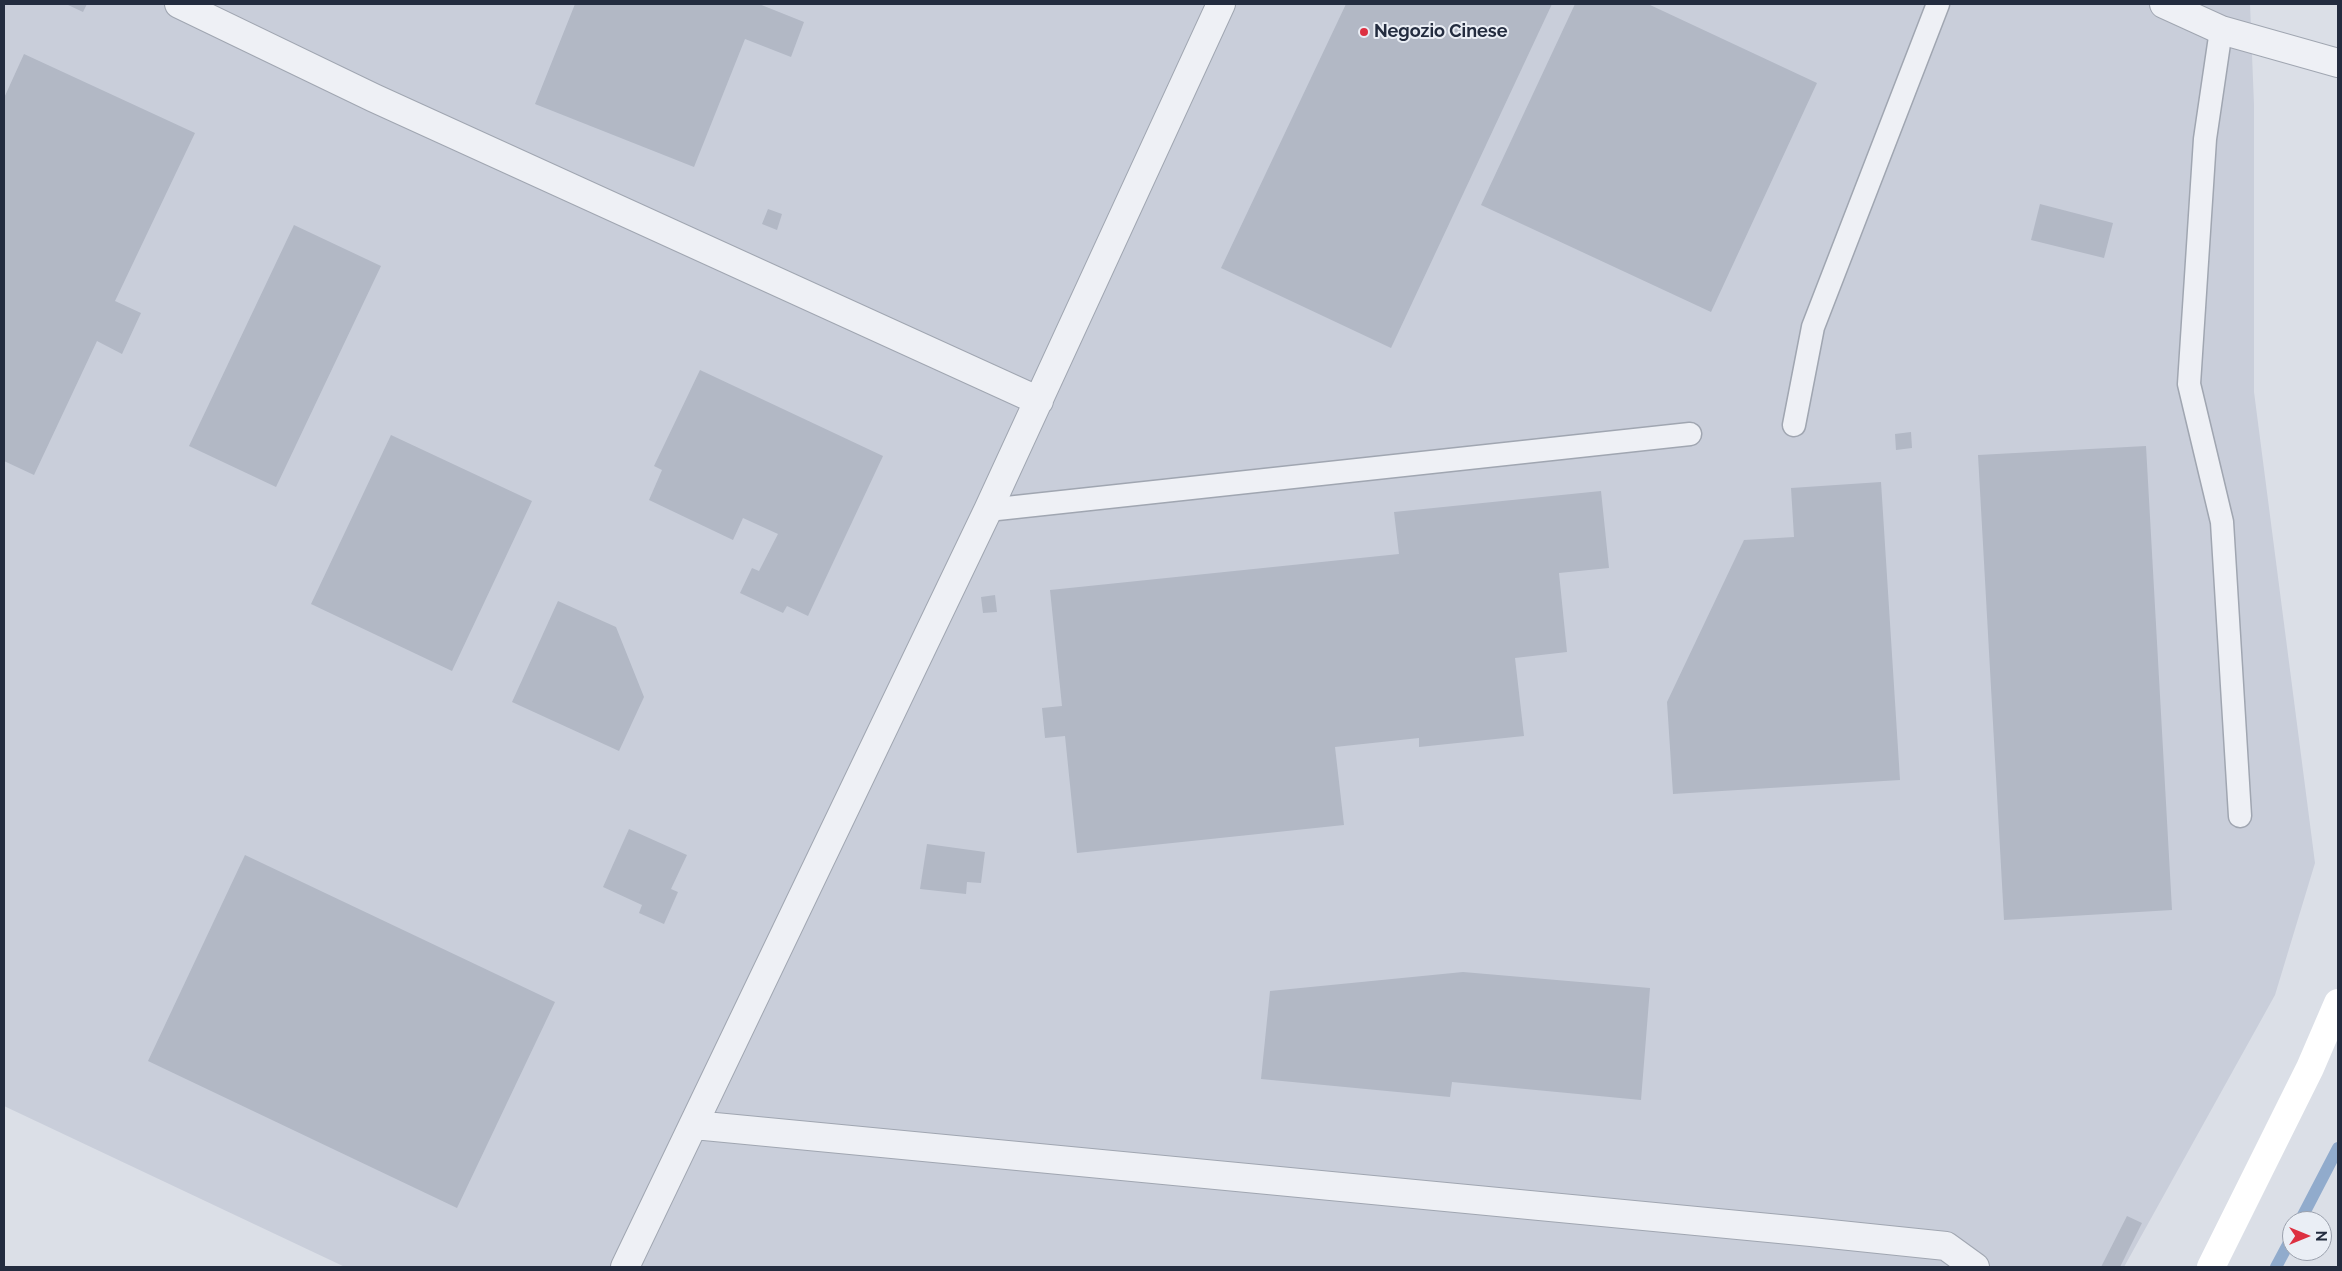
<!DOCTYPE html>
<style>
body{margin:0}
#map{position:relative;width:2342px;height:1271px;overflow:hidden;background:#dbdfe7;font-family:Raleway,sans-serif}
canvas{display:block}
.frame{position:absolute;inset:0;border:5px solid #232c3f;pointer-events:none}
.north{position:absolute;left:2282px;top:1211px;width:50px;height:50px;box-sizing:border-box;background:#eaeef5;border:1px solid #9aa0ac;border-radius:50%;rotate:90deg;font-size:14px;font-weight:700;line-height:20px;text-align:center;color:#232c3f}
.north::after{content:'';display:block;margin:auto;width:18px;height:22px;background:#dd3041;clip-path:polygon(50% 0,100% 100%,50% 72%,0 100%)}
</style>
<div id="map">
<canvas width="2342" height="1271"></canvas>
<div class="frame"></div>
<div class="north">N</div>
</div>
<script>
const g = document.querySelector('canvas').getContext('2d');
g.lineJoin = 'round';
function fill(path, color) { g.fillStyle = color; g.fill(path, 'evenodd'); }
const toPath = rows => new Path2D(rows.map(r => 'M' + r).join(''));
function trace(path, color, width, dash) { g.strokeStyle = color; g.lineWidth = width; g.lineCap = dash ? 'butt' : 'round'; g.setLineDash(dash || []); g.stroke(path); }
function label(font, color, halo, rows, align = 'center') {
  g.font = font + ' Raleway,sans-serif'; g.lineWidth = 4; g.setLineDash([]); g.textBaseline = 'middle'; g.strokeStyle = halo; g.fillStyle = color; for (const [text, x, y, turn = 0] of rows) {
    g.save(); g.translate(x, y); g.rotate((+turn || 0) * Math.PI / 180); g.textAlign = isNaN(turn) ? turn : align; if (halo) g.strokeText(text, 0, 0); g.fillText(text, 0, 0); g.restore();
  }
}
const built = toPath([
 [4,4,2250,4,2254,105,2254,392,2315,863,2275,995,2124,1267,345,1267,4,1106]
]);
const stream = toPath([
 [2300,1221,2338,1148],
 [2276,1267,2292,1237]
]);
const building = toPath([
 [66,4,87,4,83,12],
 [575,4,759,4,804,22,791,57,745,39,694,167,535,104],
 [1346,4,1552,4,1391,348,1221,268],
 [1575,4,1648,4,1817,83,1711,312,1481,205],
 [24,54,195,133,115,301,141,313,122,354,97,341,34,475,4,461,4,98],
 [2040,204,2113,223,2104,258,2031,240],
 [768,209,782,214,777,230,762,224],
 [294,225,381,266,276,487,189,446],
 [700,370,883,456,808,616,787,606,783,613,740,593,752,568,759,571,778,534,743,518,733,540,649,500,662,470,654,466],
 [1911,432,1912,448,1896,450,1895,434],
 [391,435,532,501,452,671,311,604],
 [2146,446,2172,910,2004,920,1978,455],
 [1881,482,1900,780,1673,794,1667,702,1744,540,1794,537,1791,488],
 [1601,491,1609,568,1559,573,1567,652,1515,658,1524,736,1419,747,1419,738,1335,747,1344,825,1077,853,1065,736,1045,738,1042,708,1062,706,1050,590,1399,554,1394,512],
 [995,595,997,612,983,613,981,597],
 [558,601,616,627,644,697,619,751,512,702],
 [629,829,687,855,671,889,678,892,664,924,639,913,642,905,603,887],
 [927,844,985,852,981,883,967,882,966,894,920,889],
 [245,855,555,1002,457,1208,148,1061],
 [1463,972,1650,988,1641,1100,1452,1082,1450,1097,1261,1079,1270,991],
 [2127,1216,2142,1223,2120,1267,2101,1267]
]);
const lane = toPath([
 [2221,30,2205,139,2189,384,2222,522,2240,816],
 [1794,425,1813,327,1938,4],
 [988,510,1690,434]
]);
const street = toPath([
 [179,4,374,98,1039,401],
 [2164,4,2221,30,2338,63],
 [694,1125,1811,1232,1946,1246,1975,1267],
 [625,1267,988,510,1221,4]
]);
const secondary = toPath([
 [2211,1267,2310,1068,2338,1003]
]);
const markers = [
 [1364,32,5,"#dd3041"]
];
const poiNames = [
 ["Negozio Cinese",1374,32]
];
fill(built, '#c9ceda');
trace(stream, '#91abcc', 12);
fill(building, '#b2b8c5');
trace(lane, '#a0a6b1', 25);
trace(street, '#a0a6b1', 30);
trace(lane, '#eef0f5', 22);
trace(street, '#eef0f5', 28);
trace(secondary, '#fff', 28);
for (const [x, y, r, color] of markers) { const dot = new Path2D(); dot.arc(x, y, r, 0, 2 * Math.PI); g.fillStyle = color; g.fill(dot); trace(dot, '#eaeef5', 2); }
label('bold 18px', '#232c3f', '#eaeef5', poiNames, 'left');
</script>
